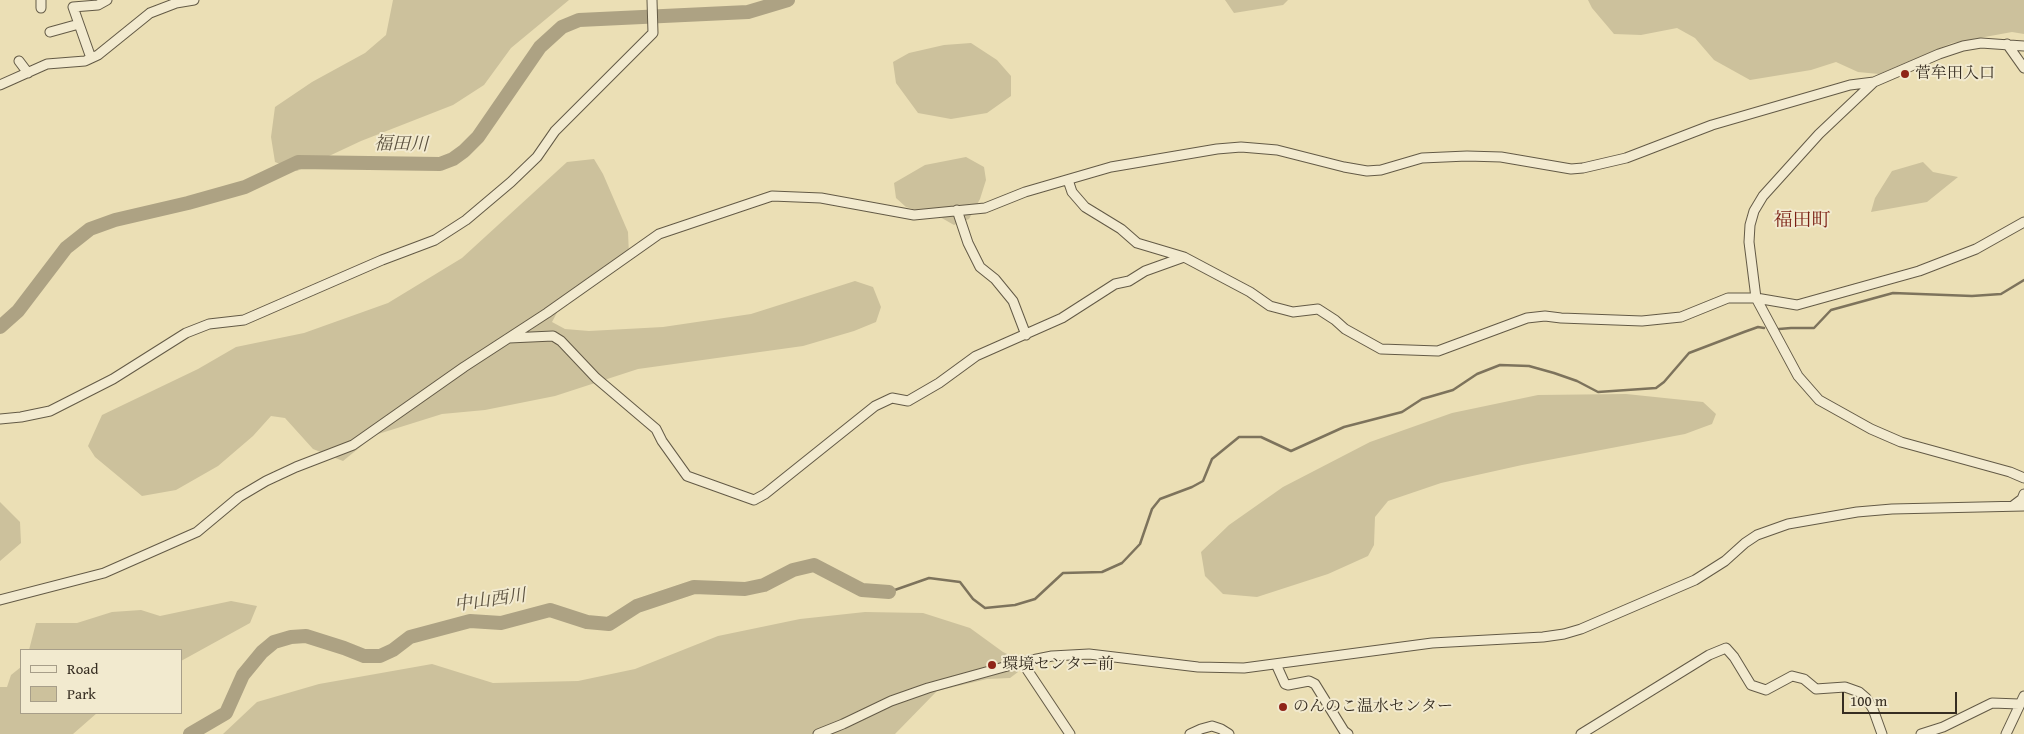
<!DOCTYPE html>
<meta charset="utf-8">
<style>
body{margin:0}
#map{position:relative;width:2024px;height:734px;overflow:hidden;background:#ebdfb5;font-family:"Gentium Book Plus",serif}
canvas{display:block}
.legend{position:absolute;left:20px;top:649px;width:162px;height:65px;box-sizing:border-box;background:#f2eacf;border:1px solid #a79e89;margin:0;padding:6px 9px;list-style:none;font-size:15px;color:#362d21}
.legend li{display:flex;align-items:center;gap:10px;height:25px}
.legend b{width:25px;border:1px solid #a79e89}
.scale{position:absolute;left:1842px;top:692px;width:115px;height:22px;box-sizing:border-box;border:2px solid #362d21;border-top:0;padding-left:6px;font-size:15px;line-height:18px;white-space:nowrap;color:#362d21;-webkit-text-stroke:4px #f2eacf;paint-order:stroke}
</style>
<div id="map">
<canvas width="2024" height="734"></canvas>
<ul class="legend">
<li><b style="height:6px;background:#f2eacf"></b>Road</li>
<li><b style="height:14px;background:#ccc19c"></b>Park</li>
</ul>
<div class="scale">100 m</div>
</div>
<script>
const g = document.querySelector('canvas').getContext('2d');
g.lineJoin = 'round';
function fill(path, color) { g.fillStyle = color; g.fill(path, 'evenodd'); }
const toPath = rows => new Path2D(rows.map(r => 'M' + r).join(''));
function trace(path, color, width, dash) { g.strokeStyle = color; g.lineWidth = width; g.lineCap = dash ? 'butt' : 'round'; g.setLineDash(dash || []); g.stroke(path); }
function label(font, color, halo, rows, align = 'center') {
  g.font = font + ' "Gentium Book Plus","Noto Serif JP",serif'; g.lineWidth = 4; g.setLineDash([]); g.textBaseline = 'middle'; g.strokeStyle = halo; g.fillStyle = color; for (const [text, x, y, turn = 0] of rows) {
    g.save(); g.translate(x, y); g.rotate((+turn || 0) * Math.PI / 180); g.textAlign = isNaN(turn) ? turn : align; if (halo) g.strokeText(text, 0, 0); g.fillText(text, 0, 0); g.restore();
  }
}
const green = toPath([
 [393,0,569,0,511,48,484,85,453,105,361,141,297,171,275,162,271,137,275,107,312,82,365,53,386,35],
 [1225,0,1288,0,1283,5,1234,13],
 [1588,0,2024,0,2024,34,2012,32,1952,43,1879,74,1858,72,1836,62,1811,70,1750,80,1714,60,1695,38,1677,28,1641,35,1614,34,1592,8],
 [971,43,997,60,1011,76,1011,96,987,113,951,119,918,113,896,83,893,62,909,53,944,45],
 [966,157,984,167,986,180,980,199,969,219,954,225,940,217,906,207,896,198,894,183,925,165],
 [594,159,603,174,628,232,629,255,561,305,552,322,565,329,589,331,663,327,751,314,855,281,873,287,881,307,876,322,854,331,803,346,638,369,555,396,485,410,442,414,375,435,343,461,313,449,285,418,271,416,253,436,218,466,176,490,142,496,95,457,88,446,102,415,198,369,236,347,304,333,388,303,462,258,567,162],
 [1923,162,1933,172,1958,177,1927,202,1871,212,1875,198,1892,171],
 [1626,394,1703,402,1716,414,1712,424,1685,434,1522,465,1441,483,1388,501,1375,517,1374,545,1368,556,1328,574,1257,597,1223,594,1205,576,1201,552,1229,525,1283,487,1370,442,1452,413,1538,395],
 [0,502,20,522,21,543,0,561],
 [231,601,257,606,250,623,181,661,181,650,29,650,36,623,77,623,112,612,141,610,160,616],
 [865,612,923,613,970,628,1003,652,1018,659,1018,672,1010,678,987,679,937,691,895,734,223,734,257,702,319,684,432,664,493,683,578,681,635,669,718,636,800,619],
 [21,667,21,713,97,713,73,734,0,734,0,687,7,687,11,675]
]);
const stream = toPath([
 [1779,329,1791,328,1814,328,1831,310,1893,293,1972,296,2001,294,2024,280],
 [889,592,929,578,960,582,973,599,985,608,1015,605,1035,599,1063,573,1102,572,1122,563,1140,544,1152,509,1160,499,1192,487,1203,481,1212,459,1239,437,1261,437,1291,451,1344,427,1402,412,1422,399,1453,390,1477,374,1500,365,1529,366,1554,373,1577,381,1598,392,1656,388,1664,382,1689,353,1744,332,1758,327,1764,328]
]);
const river = toPath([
 [0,327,18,311,66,248,90,229,115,220,188,203,245,187,298,162,440,164,453,159,464,151,478,137,540,47,562,27,579,20,748,12,788,0],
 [190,734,226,713,243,675,262,652,274,642,291,637,306,636,344,648,364,656,380,656,393,650,410,637,470,621,501,623,550,610,587,622,609,624,637,606,694,587,745,589,764,585,793,570,814,565,862,590,889,592]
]);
const minor = toPath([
 [41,8,41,0],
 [50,32,79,24],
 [2007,44,2024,68],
 [2024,46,1981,43,1963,46,1939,54,1874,82,1819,134,1763,196,1754,211,1750,225,1749,242,1756,298,1798,376,1819,400,1871,429,1901,442,2010,472,2024,478],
 [91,58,73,7,98,5,107,0],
 [19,61,28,73],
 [0,85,47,64,85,61,98,55,150,13,176,3,194,0],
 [1068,180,1072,192,1085,207,1121,229,1137,243,1184,257,1250,292,1270,306,1293,312,1318,309,1335,320,1345,329,1381,349,1438,351,1527,318,1545,316,1561,318,1642,321,1681,317,1728,298,1756,298,1797,305,1919,271,1976,249,2024,222],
 [957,210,968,243,980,267,995,279,1013,301,1026,335],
 [509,338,553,336,561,341,596,378,656,429,662,441,687,476,754,500,765,494,875,406,892,398,908,401,939,383,976,356,1062,318,1115,284,1129,281,1145,271,1184,257],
 [0,419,21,417,50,411,113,379,186,333,209,324,244,320,382,260,435,240,466,220,511,182,537,157,555,131,653,33,652,0],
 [2014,505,2022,499,2024,494],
 [0,600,104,573,197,532,239,497,266,481,296,467,353,445,464,367,547,313,659,234,772,196,821,198,914,215,985,208,1025,192,1111,167,1217,149,1241,147,1277,150,1344,167,1367,171,1381,170,1422,158,1467,156,1501,157,1571,169,1583,168,1626,158,1712,125,1850,85,1874,82],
 [1022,662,1070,734],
 [1276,664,1285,684,1288,685,1309,681,1315,684,1344,731,1348,734],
 [818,734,843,724,891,701,928,688,1022,662,1052,656,1089,654,1198,667,1244,668,1432,643,1543,637,1564,634,1581,629,1695,580,1725,561,1745,543,1757,535,1788,524,1857,512,1892,509,2024,506],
 [1190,734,1201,729,1212,726,1221,729,1229,734],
 [1581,734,1709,655,1726,648,1734,657,1751,685,1766,690,1792,676,1804,679,1816,689,1845,687,1859,692,1866,698,1873,709,1882,734],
 [1921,734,1943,727,1992,703,2019,704],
 [2006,734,2024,696]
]);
const markers = [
 [1905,74,5,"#8f2418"],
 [992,665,5,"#8f2418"],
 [1283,707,5,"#8f2418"]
];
const poiNames = [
 ["菅牟田入口",1915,74],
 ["環境センター前",1002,665],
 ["のんのこ温水センター",1293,707]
];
const waterNames = [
 ["福田川",401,145,1],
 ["中山西川",490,601,-8]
];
const quarterNames = [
 ["福田町",1802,221]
];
fill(green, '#ccc19c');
trace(stream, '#7d735c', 2.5);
trace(river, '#ada283', 14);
trace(minor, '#635a46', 11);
trace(minor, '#f2eacf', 9);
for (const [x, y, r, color] of markers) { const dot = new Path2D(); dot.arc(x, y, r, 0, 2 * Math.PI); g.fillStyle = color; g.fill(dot); trace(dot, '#f2eacf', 2); }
label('16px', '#362d21', '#f2eacf', poiNames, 'left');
label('italic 18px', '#5a503e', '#f2eacf', waterNames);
label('19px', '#7a1f14', '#f2eacf', quarterNames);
</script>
